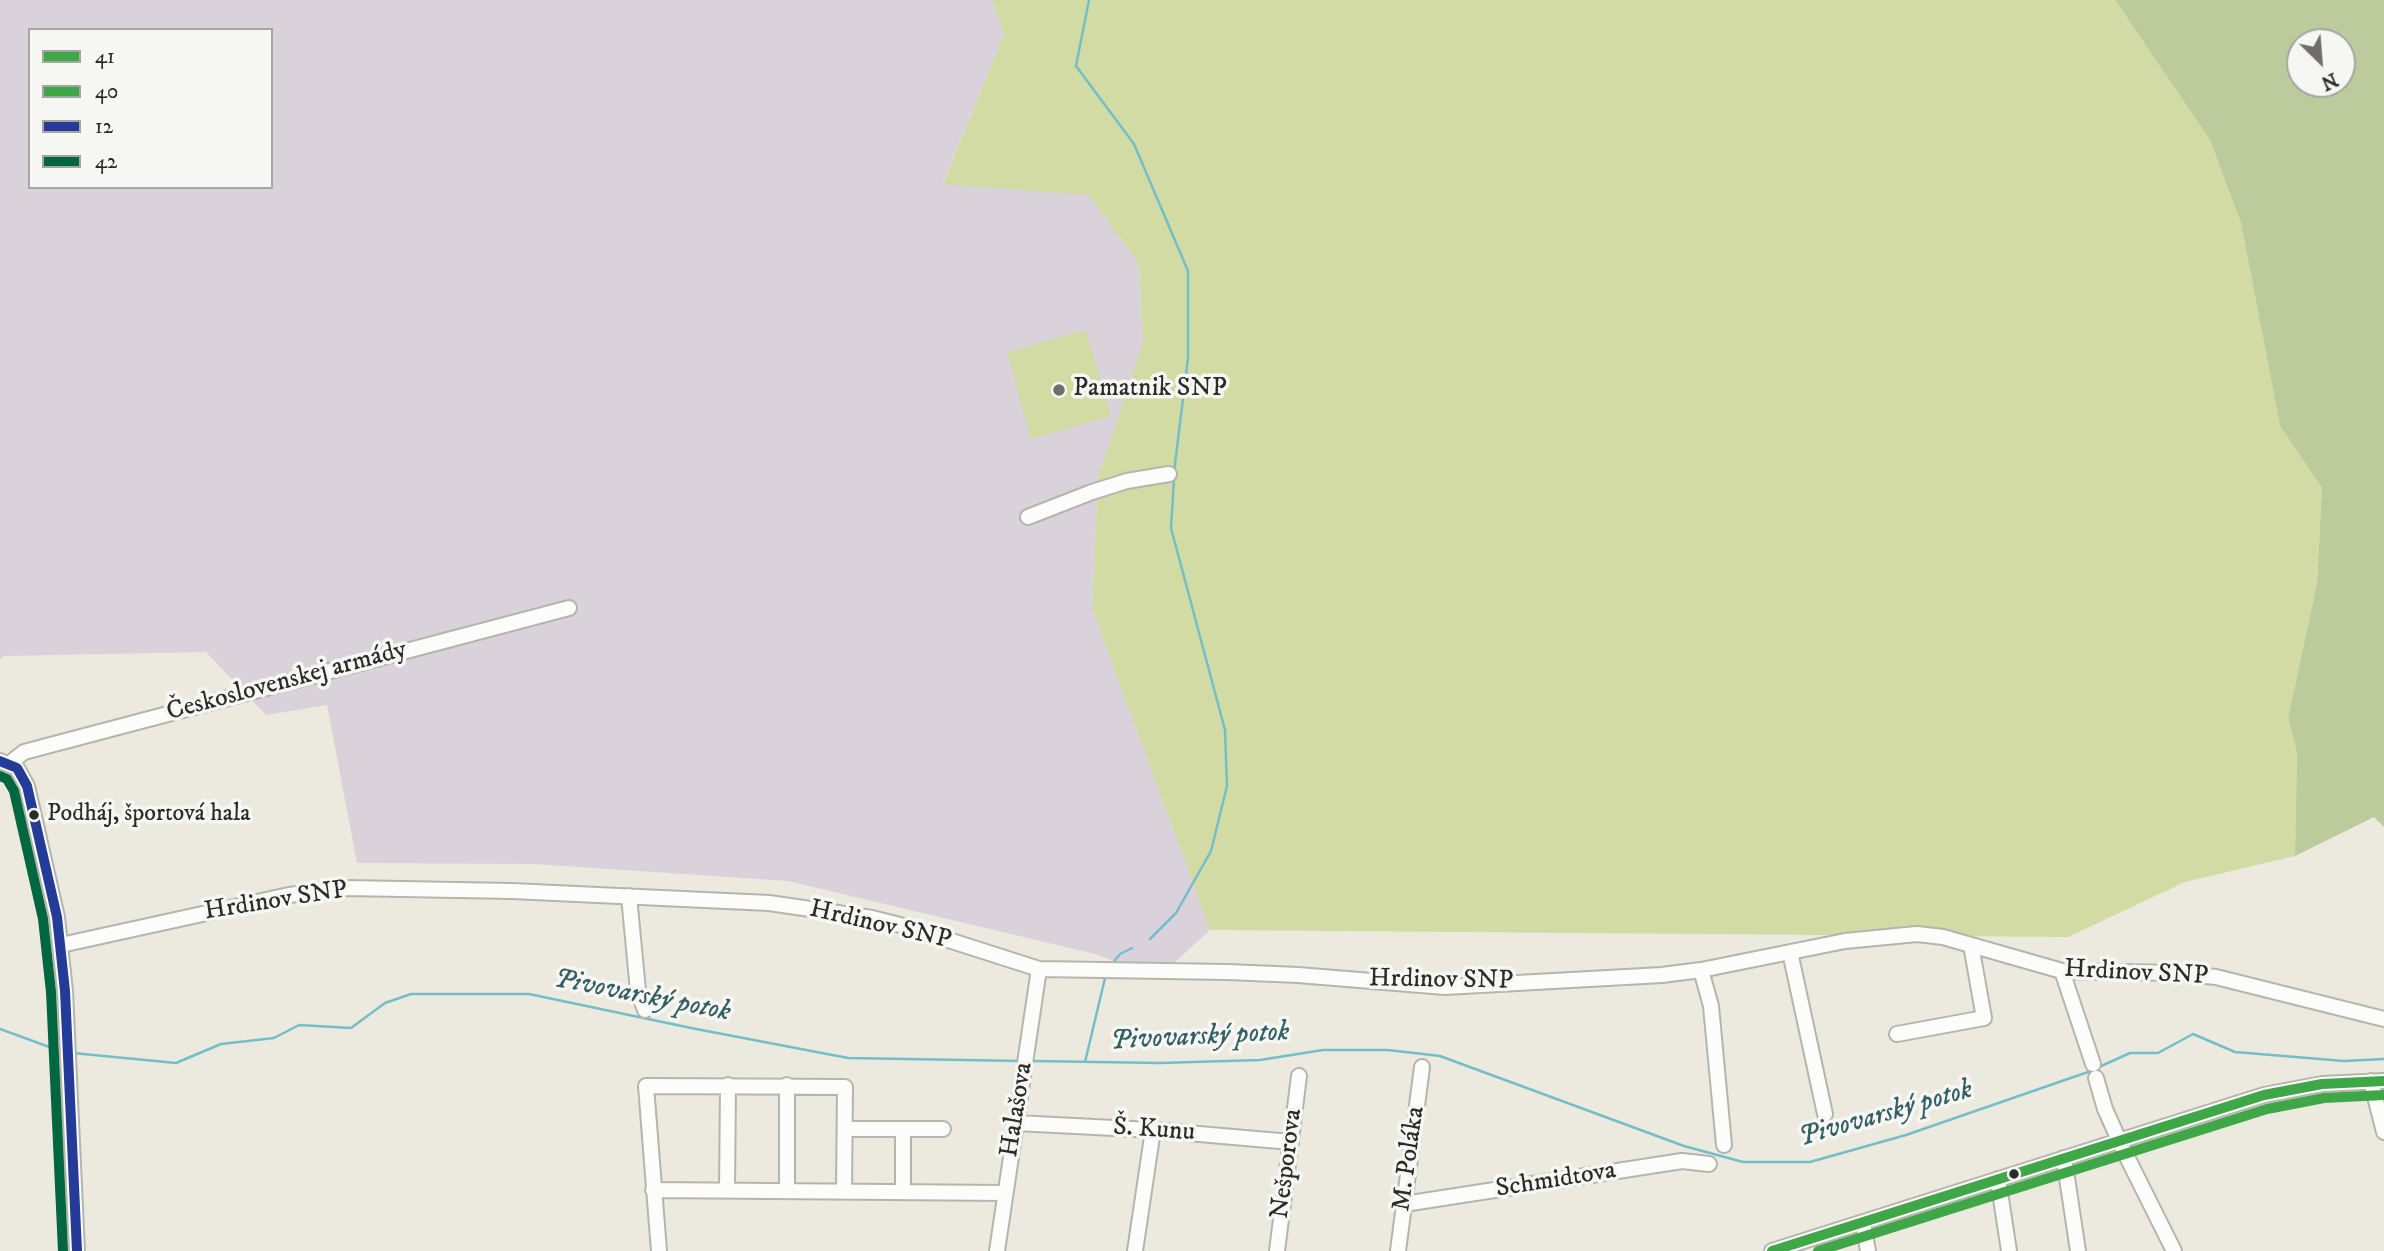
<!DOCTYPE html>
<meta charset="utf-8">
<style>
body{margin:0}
#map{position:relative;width:2384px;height:1251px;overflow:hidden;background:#ece9df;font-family:"IM FELL DW Pica",serif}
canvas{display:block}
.legend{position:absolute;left:28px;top:28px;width:245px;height:161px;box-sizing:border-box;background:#f6f6f2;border:2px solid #a5a5a2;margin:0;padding:9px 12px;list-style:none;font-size:21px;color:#2b2b2b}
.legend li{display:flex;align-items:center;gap:14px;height:35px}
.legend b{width:35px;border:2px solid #a5a5a2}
.north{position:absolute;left:2286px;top:28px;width:70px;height:70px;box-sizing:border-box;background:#f6f6f2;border:2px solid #a5a5a2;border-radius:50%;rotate:155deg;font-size:19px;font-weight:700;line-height:28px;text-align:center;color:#2b2b2b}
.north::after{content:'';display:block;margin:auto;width:24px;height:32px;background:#6f6e6a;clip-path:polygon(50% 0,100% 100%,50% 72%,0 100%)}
</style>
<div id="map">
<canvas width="2384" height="1251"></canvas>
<ul class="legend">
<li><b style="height:9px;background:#3fa747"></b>41</li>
<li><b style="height:9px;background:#3fa747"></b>40</li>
<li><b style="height:9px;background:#243c98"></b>12</li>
<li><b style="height:9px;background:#006740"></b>42</li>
</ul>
<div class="north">N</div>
</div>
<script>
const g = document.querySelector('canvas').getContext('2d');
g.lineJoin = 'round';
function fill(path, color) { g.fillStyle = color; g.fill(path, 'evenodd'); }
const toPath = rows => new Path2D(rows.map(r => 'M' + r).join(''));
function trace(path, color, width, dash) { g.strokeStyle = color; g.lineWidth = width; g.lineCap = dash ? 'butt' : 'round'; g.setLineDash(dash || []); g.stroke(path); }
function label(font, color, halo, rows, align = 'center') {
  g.font = font + ' "IM FELL DW Pica",serif'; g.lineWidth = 7; g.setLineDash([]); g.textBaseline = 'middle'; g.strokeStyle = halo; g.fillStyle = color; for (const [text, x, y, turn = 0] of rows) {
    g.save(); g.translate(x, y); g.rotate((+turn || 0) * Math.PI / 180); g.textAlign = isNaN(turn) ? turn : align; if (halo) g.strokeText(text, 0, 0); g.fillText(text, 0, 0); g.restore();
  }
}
const industrial = toPath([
 [0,0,992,0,1004,34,943,183,1089,195,1139,264,1143,342,1098,478,1092,608,1210,930,1159,977,1095,954,788,881,534,864,357,863,327,705,266,715,206,652,4,656,0,659],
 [30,30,271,30,271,187,30,187]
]);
const green = toPath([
 [992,0,2115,0,2210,140,2241,223,2280,426,2322,488,2317,583,2288,718,2297,753,2295,856,2185,882,2068,937,1210,930,1092,608,1098,478,1143,342,1139,264,1089,195,943,184,1004,34],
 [1086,330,1111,416,1031,439,1007,352]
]);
const forest = toPath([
 [2115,0,2384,0,2384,827,2374,817,2295,856,2297,753,2288,718,2317,583,2322,488,2280,426,2241,223,2210,140],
 [2300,42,2342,42,2342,84,2300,84]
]);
const stream = toPath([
 [1089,0,1076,66,1134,144,1188,271,1188,358,1174,472],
 [1150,939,1176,913,1211,851,1227,786,1225,730,1171,528,1174,479],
 [1111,965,1120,954,1132,948],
 [0,1029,63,1052],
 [73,1053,176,1063,221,1044,274,1038,299,1025,351,1028,385,1003,411,994,529,994,691,1028,848,1058,1022,1061],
 [1032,1061,1160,1063,1260,1060,1323,1050,1388,1050,1440,1056,1684,1146,1743,1162,1810,1162,1906,1135,2088,1072,2130,1053,2158,1053,2193,1034,2235,1052,2344,1061,2384,1059],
 [1085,1062,1106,974]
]);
const minor = toPath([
 [1028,517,1092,492,1127,481,1169,474],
 [0,761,17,768,27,786,57,917,65,991,77,1251],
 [10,763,24,752,569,608],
 [629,896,638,991,645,1010],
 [61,945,289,895,346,888,512,891,769,903,872,918,908,927,1039,969,1228,972,1298,975,1445,987,1662,975,1701,970,1845,941,1917,934,1943,937,2062,971,2173,973,2216,977,2384,1019],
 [1790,952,1825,1114],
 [1701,970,1711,1006,1724,1145],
 [2062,971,2093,1064],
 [1897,1034,1984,1018,1971,945],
 [2096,1078,2105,1109,2123,1149,2174,1251],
 [2371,1081,2384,1132],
 [1016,1123,1153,1130,1291,1142],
 [846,1129,943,1129],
 [903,1130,903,1192],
 [2064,1158,2078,1251],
 [1998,1179,2009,1251],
 [653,1190,1005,1193],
 [727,1190,728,1085],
 [787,1191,787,1085],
 [1404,1204,1682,1161,1709,1164],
 [1863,1223,1868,1251],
 [659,1251,646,1086,845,1087,844,1191],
 [997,1251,1039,969],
 [1135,1251,1153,1130],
 [1277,1251,1299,1076],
 [1398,1251,1422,1067],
 [1772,1251,2264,1095,2322,1084,2384,1081]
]);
const bus1 = toPath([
 [1772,1251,2264,1095,2322,1084,2384,1081]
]);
const bus2 = toPath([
 [1818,1251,2267,1109,2324,1098,2384,1095]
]);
const bus3 = toPath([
 [0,761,17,768,27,786,57,917,65,991,77,1251]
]);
const bus4 = toPath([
 [0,776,7,779,14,791,43,919,51,992,63,1251]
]);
const markers = [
 [1059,390,7,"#6f6e6a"],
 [34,815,6,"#2b2b2b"],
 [2014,1174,6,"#2b2b2b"]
];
const busNames = [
 ["Podháj, športová hala",47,815]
];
const poiNames = [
 ["Pamatnik SNP",1073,390]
];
const streetNames = [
 ["Československej armády",287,682,-15],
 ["Hrdinov SNP",276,902,-9],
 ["Hrdinov SNP",880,926,13],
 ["Hrdinov SNP",2136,974,3],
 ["Hrdinov SNP",1441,981,1],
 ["Halašova",1018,1110,-81],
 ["Š. Kunu",1154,1131,4],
 ["M. Poláka",1410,1159,-82],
 ["Nešporova",1288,1164,-83],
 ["Schmidtova",1556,1181,-9]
];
const waterNames = [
 ["Pivovarský potok",642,997,11],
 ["Pivovarský potok",1200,1038,-3],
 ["Pivovarský potok",1886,1115,-16]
];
fill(industrial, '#d9d2db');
fill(green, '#d2dba4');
fill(forest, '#bccb9c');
trace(stream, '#74bfc7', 2.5);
trace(minor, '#b6b4ae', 18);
trace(minor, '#fcfcfa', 14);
trace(bus1, '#3fa747', 10);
trace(bus2, '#3fa747', 10);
trace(bus3, '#243c98', 10);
trace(bus4, '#006740', 10);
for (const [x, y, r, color] of markers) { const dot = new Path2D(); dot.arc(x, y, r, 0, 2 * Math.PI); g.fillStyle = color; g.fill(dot); trace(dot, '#f6f6f2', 2.5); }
label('24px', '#2b2b2b', '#f6f6f2', busNames, 'left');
label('26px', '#2b2b2b', '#f6f6f2', poiNames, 'left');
label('26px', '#2b2b2b', '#f6f6f2', streetNames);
label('italic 28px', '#335f65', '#f6f6f2', waterNames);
</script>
